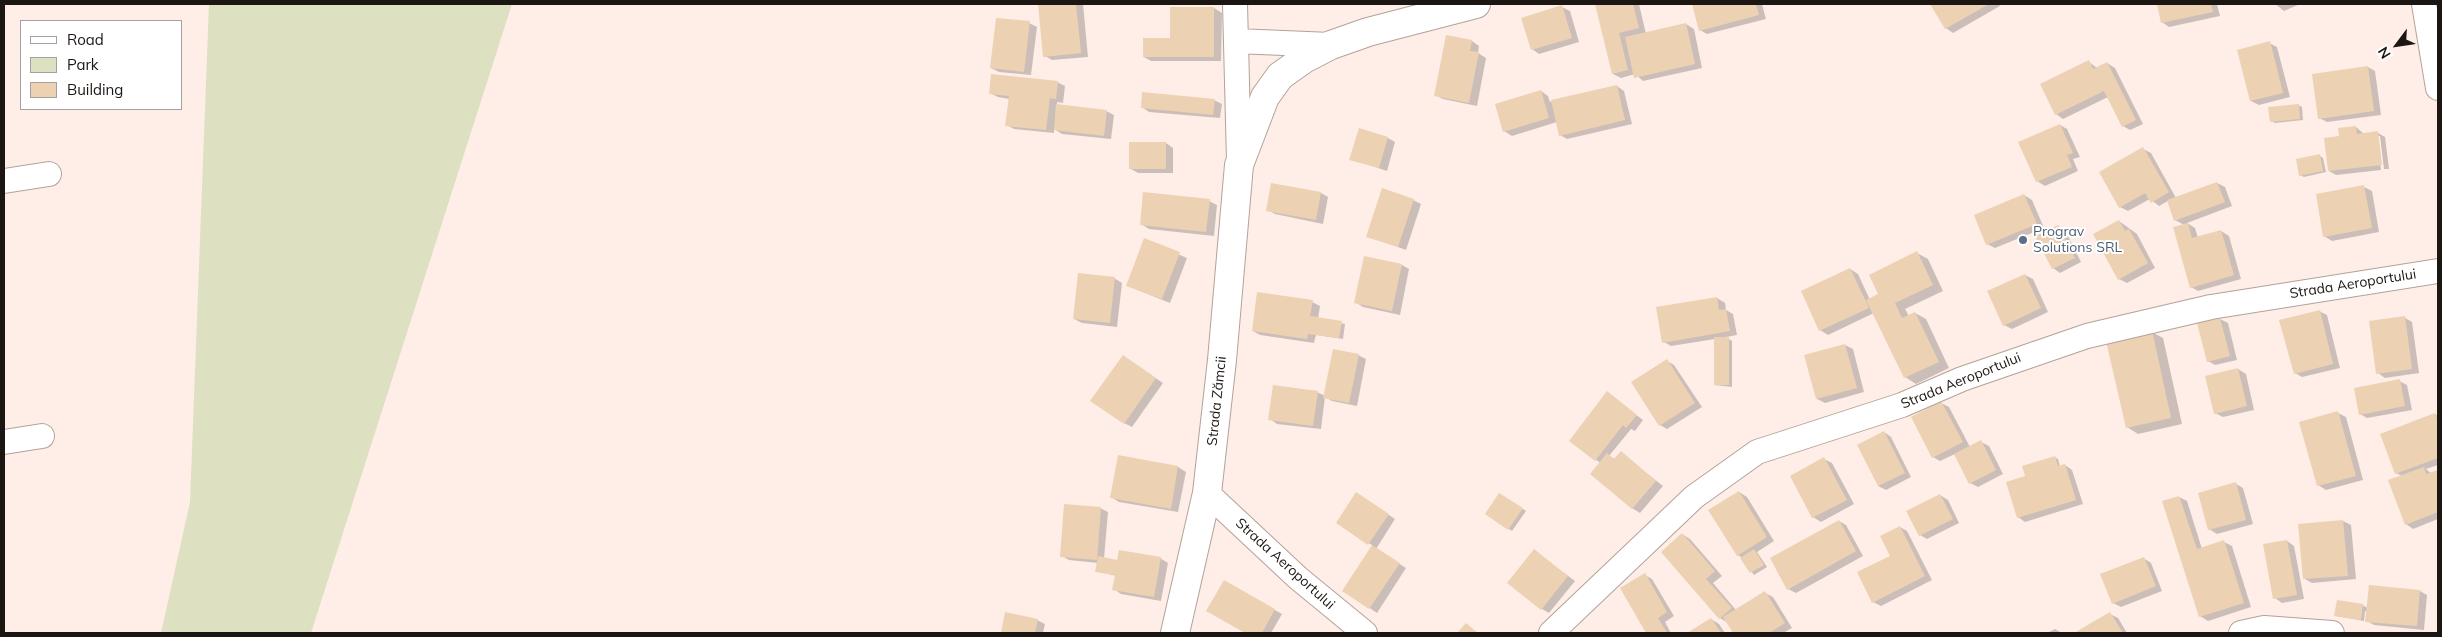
<!DOCTYPE html>
<meta charset="utf-8">
<style>
body{margin:0}
#map{position:relative;width:2442px;height:637px;overflow:hidden;background:#feeee7;font-family:Mulish,sans-serif}
canvas{display:block}
.frame{position:absolute;inset:0;border:5px solid #1c1612;pointer-events:none}
.legend{position:absolute;left:20px;top:20px;width:162px;height:90px;box-sizing:border-box;background:#fff;border:1px solid #a4a2a0;margin:0;padding:6px 9px;list-style:none;font-size:15px;color:#1c1612}
.legend li{display:flex;align-items:center;gap:10px;height:25px}
.legend b{width:25px;border:1px solid #a4a2a0}
.north{position:absolute;left:2372px;top:20px;width:50px;height:50px;-webkit-text-stroke:4px #fff;paint-order:stroke;rotate:239deg;font-size:14px;font-weight:700;line-height:20px;text-align:center;color:#1c1612}
.north::after{content:'';display:block;margin:auto;width:18px;height:22px;background:#1c1612;clip-path:polygon(50% 0,100% 100%,50% 72%,0 100%)}
</style>
<div id="map">
<canvas width="2442" height="637"></canvas>
<div class="frame"></div>
<ul class="legend">
<li><b style="height:6px;background:#fff"></b>Road</li>
<li><b style="height:14px;background:#dde0c1"></b>Park</li>
<li><b style="height:14px;background:#ecd1b2"></b>Building</li>
</ul>
<div class="north">N</div>
</div>
<script>
const g = document.querySelector('canvas').getContext('2d');
g.lineJoin = 'round';
function fill(path, color) { g.fillStyle = color; g.fill(path, 'evenodd'); }
const toPath = rows => new Path2D(rows.map(r => 'M' + r).join(''));
function trace(path, color, width, dash) { g.strokeStyle = color; g.lineWidth = width; g.lineCap = dash ? 'butt' : 'round'; g.setLineDash(dash || []); g.stroke(path); }
function label(font, color, halo, rows, align = 'center') {
  g.font = font + ' Mulish,sans-serif'; g.lineWidth = 4; g.setLineDash([]); g.textBaseline = 'middle'; g.strokeStyle = halo; g.fillStyle = color; for (const [text, x, y, turn = 0] of rows) {
    g.save(); g.translate(x, y); g.rotate((+turn || 0) * Math.PI / 180); g.textAlign = isNaN(turn) ? turn : align; if (halo) g.strokeText(text, 0, 0); g.fillText(text, 0, 0); g.restore();
  }
}
const green = toPath([
 [209,4,512,4,311,633,161,633,190,502]
]);
const shadow = toPath([
 [1039,4,1083,4,1088,57,1052,60,1045,56],
 [1596,4,1639,4,1646,34,1686,24,1694,29,1702,68,1643,81,1635,74,1621,78,1613,74],
 [1693,4,1762,4,1766,19,1707,34,1700,30],
 [1932,4,1998,4,2000,6,1953,33,1946,28],
 [2158,4,2217,4,2220,16,2169,27,2162,22],
 [2275,4,2300,4,2284,11],
 [1562,7,1570,11,1579,42,1539,54,1532,49],
 [1214,8,1222,13,1221,61,1151,61,1144,57],
 [1029,23,1037,27,1031,75,999,72,991,68],
 [1447,36,1472,41,1479,46,1478,53,1486,58,1477,106,1443,99,1435,95],
 [2269,43,2277,47,2290,97,2259,105,2251,101],
 [2089,62,2097,68,2107,63,2115,68,2143,124,2130,130,2123,126,2108,97,2063,119,2056,114],
 [2368,67,2375,71,2381,115,2327,122,2319,118],
 [1057,82,1065,86,1063,103,1057,102,1057,106,1106,111,1114,115,1111,139,1062,134,1054,129,1054,133,1014,129,1007,125,1009,99,998,97,990,93],
 [1617,86,1624,91,1632,124,1567,139,1560,135,1557,122,1512,136,1504,131,1541,91,1548,96,1550,102],
 [1214,100,1222,104,1220,118,1149,112,1142,107],
 [2298,105,2302,107,2303,120,2275,123,2271,121],
 [2060,125,2067,129,2080,157,2073,159,2078,171,2045,186,2037,181],
 [2356,127,2364,134,2378,133,2385,137,2389,169,2384,169,2380,136,2377,136,2381,170,2336,175,2329,171,2341,137],
 [1388,138,1395,142,1387,171,1351,159],
 [1166,143,1173,148,1173,173,1138,173,1131,169],
 [2143,149,2151,153,2176,198,2217,183,2225,187,2232,206,2187,223,2195,228,2198,238,2221,231,2229,236,2241,279,2198,291,2191,287,2184,225,2175,220,2168,201,2159,206,2150,199,2128,211,2120,207],
 [2320,156,2323,158,2326,172,2304,177,2300,175],
 [1272,184,1321,193,1328,197,1323,224,1275,214,1268,210],
 [2364,187,2372,191,2379,232,2332,241,2324,236],
 [2024,195,2032,200,2044,228,1995,248,1987,244],
 [1413,200,1421,204,1406,250,1368,236],
 [1209,201,1217,205,1214,236,1149,229,1141,224],
 [2119,221,2137,234,2155,268,2127,283,2119,279],
 [2058,226,2065,230,2081,262,2060,273,2053,268],
 [1145,240,1187,258,1170,303,1135,289],
 [1917,253,1928,259,1943,291,1905,309,1909,316,1915,313,1926,319,1949,368,1916,384,1905,377,1874,313,1828,335,1820,330,1850,269,1858,274,1870,300,1880,295],
 [1402,265,1409,269,1400,315,1363,307,1355,302],
 [2025,275,2033,279,2048,312,2012,329,2004,325],
 [1114,278,1122,283,1117,327,1082,323,1074,319],
 [1717,298,1725,303,1726,310,1733,314,1737,335,1726,337,1732,341,1732,387,1715,385,1715,339,1671,346,1664,342],
 [1312,302,1320,306,1318,319,1345,324,1343,339,1316,335,1314,343,1260,335,1253,331],
 [2319,311,2327,315,2340,368,2302,377,2295,373],
 [2405,318,2412,322,2419,373,2385,378,2378,373],
 [2220,319,2228,323,2237,360,2215,365,2208,361],
 [2152,332,2163,338,2182,424,2138,434,2127,427],
 [1845,345,1853,349,1864,392,1825,403,1817,399],
 [1358,355,1366,359,1357,406,1332,401,1325,397,1321,429,1277,424,1270,419,1317,392,1325,396],
 [1130,361,1163,383,1132,427,1124,423],
 [1667,361,1674,365,1702,407,1667,429,1660,425],
 [2238,369,2246,374,2254,410,2223,417,2215,413],
 [2399,381,2407,385,2412,410,2367,418,2360,414],
 [1607,393,1643,420,1635,431,1631,429,1609,456,1615,459,1621,453,1663,486,1640,513,1632,508,1601,463,1596,460],
 [1941,403,1949,407,1970,447,1981,442,1989,446,2003,474,1978,487,1970,483,1955,454,1940,461,1933,457],
 [2338,413,2346,417,2363,480,2326,490,2318,485],
 [2435,414,2438,416,2438,465,2426,469,2432,474,2438,471,2438,519,2413,529,2406,524,2402,476,2396,473],
 [1884,432,1891,437,1911,477,1886,490,1878,486],
 [1119,457,1178,467,1186,472,1178,512,1119,502,1111,497],
 [2054,457,2058,459,2060,467,2065,465,2072,470,2083,504,2025,522,2018,517,2027,477],
 [1824,459,1832,463,1854,504,1821,522,1813,517],
 [2236,484,2243,488,2253,524,2217,534,2209,529],
 [1739,492,1747,497,1774,541,1757,552,1767,567,1754,575,1742,558,1738,555],
 [1500,494,1526,511,1512,531,1487,514],
 [1940,495,1948,500,1959,523,1927,539,1920,535],
 [2179,497,2187,501,2202,549,2224,542,2232,546,2251,607,2208,621,2200,616],
 [1363,498,1395,519,1376,549,1406,568,1377,613,1344,591,1373,546,1369,543],
 [1100,508,1108,512,1104,559,1118,561,1160,558,1168,563,1161,601,1121,594,1114,589,1116,576,1097,571,1098,563,1069,560,1062,556],
 [1839,521,1846,525,1863,556,1796,593,1788,589],
 [2343,521,2351,525,2356,579,2312,583,2305,579],
 [1900,527,1907,531,1932,580,1881,606,1873,602,1891,556],
 [1682,534,1690,539,1722,576,1713,583,1736,610,1765,593,1773,597,1792,628,1783,633,1735,633,1728,623,1720,618,1662,552],
 [2287,541,2294,546,2304,599,2282,603,2275,598],
 [1534,551,1575,581,1549,613,1542,609],
 [2143,558,2151,563,2162,591,2121,607,2113,603],
 [1645,575,1652,579,1674,616,1665,622,1671,633,1648,633,1621,589],
 [1225,582,1282,614,1271,633,1247,633,1208,611],
 [2420,591,2427,595,2424,630,2374,625,2367,621,2367,612,2365,611,2364,621,2336,616,2362,605,2368,608],
 [1006,614,1037,620,1045,624,1043,633,1003,633],
 [2110,614,2118,618,2127,633,2077,633],
 [1711,619,1719,624,1725,633,1690,633],
 [2055,629,2062,633,2047,633]
]);
const building = toPath([
 [1038,4,1076,4,1081,53,1043,57],
 [1595,4,1633,4,1639,28,1619,33,1628,70,1612,74],
 [1692,4,1756,4,1759,15,1699,31],
 [1930,4,1989,4,1945,29],
 [2157,4,2211,4,2213,12,2161,23],
 [1562,5,1572,38,1531,50,1521,18],
 [1170,7,1214,7,1214,57,1143,57,1143,38,1170,38],
 [996,18,1030,21,1024,72,990,68],
 [1686,23,1695,64,1634,78,1625,37],
 [1446,35,1472,40,1470,51,1479,52,1469,103,1434,96],
 [2270,41,2283,93,2250,101,2237,50],
 [2089,60,2093,69,2107,62,2136,120,2122,127,2104,91,2055,115,2040,84],
 [2368,66,2374,111,2318,119,2312,74],
 [991,74,1058,81,1056,99,1050,98,1046,130,1005,126,1009,96,989,94],
 [1617,85,1625,120,1559,136,1551,100],
 [1541,90,1549,118,1503,132,1495,104],
 [1142,92,1215,99,1213,115,1141,108],
 [1056,104,1107,110,1104,136,1054,130],
 [2299,104,2300,119,2270,122,2268,107],
 [2060,124,2073,153,2067,155,2072,167,2036,182,2018,142],
 [2356,126,2357,134,2378,131,2382,165,2328,171,2324,138,2339,136,2338,128],
 [1359,128,1388,137,1379,168,1349,160],
 [1129,142,1166,142,1166,169,1129,169],
 [2143,147,2169,192,2151,203,2145,193,2119,208,2099,172],
 [2320,154,2323,171,2299,176,2296,159],
 [2217,182,2225,202,2174,221,2167,200],
 [1271,183,1321,192,1316,220,1266,211],
 [2364,185,2372,228,2323,237,2316,194],
 [1382,188,1414,199,1398,247,1366,237],
 [1143,192,1210,199,1206,232,1140,225],
 [2024,194,2037,224,1986,245,1974,215],
 [2119,220,2125,231,2129,229,2148,263,2118,280,2093,234],
 [2188,223,2192,238,2221,230,2234,275,2190,288,2173,227],
 [2058,225,2075,258,2052,269,2035,236],
 [1144,238,1180,252,1162,299,1126,286],
 [1917,251,1933,285,1895,303,1902,318,1915,312,1939,362,1904,378,1866,300,1878,294,1869,275],
 [1364,256,1402,264,1392,311,1354,303],
 [1850,268,1869,308,1819,331,1801,291],
 [1078,273,1115,277,1110,323,1073,319],
 [2025,274,2041,308,2003,326,1987,291],
 [1257,292,1313,300,1310,316,1342,321,1339,338,1308,334,1307,339,1252,331],
 [1717,297,1719,310,1726,309,1730,331,1662,343,1656,307],
 [2320,310,2333,364,2294,374,2279,320],
 [2405,316,2412,369,2376,374,2369,321],
 [2220,318,2230,356,2207,362,2197,323],
 [2152,330,2171,418,2126,428,2106,341],
 [1714,337,1729,337,1729,385,1714,385],
 [1845,344,1857,388,1816,399,1804,355],
 [1333,349,1359,354,1349,403,1323,398],
 [1123,355,1156,378,1124,424,1090,401],
 [1667,359,1695,403,1659,426,1631,382],
 [2238,368,2247,406,2214,414,2205,376],
 [2400,379,2405,406,2359,415,2354,388],
 [1273,385,1318,391,1313,426,1268,420],
 [1607,391,1637,415,1626,428,1623,425,1595,461,1569,441],
 [1941,401,1963,442,1932,458,1911,417],
 [2338,411,2356,476,2317,486,2299,422],
 [2435,413,2438,421,2438,458,2395,474,2380,434],
 [1884,431,1905,473,1878,486,1857,445],
 [1981,440,1996,470,1969,484,1954,454],
 [1621,451,1656,481,1632,509,1590,474,1607,453,1614,459],
 [1118,455,1178,466,1171,509,1110,498],
 [2055,456,2058,466,2065,464,2076,500,2017,518,2006,482,2025,476,2022,466],
 [1824,457,1847,500,1812,518,1790,476],
 [2424,467,2426,474,2438,470,2438,512,2405,525,2388,480],
 [2236,482,2246,520,2208,530,2198,493],
 [1739,491,1767,537,1737,556,1708,510],
 [1356,492,1389,514,1368,545,1336,523],
 [1499,493,1523,508,1508,530,1485,514],
 [1940,494,1953,519,1919,536,1906,511],
 [2179,496,2197,549,2224,540,2244,603,2199,617,2162,501],
 [1064,504,1101,507,1097,560,1060,557],
 [1839,520,1856,551,1787,590,1770,558],
 [2343,520,2348,576,2303,579,2298,524],
 [1900,526,1925,576,1872,603,1857,572,1890,556,1880,536],
 [1682,533,1715,571,1706,579,1732,608,1719,619,1661,552],
 [2287,540,2297,595,2273,599,2263,544],
 [1372,545,1400,563,1369,609,1342,591],
 [1534,549,1568,576,1541,610,1507,583],
 [1754,549,1764,565,1750,573,1740,558],
 [1119,550,1161,557,1154,597,1112,590,1115,575,1095,572,1098,556,1117,560],
 [2144,557,2156,586,2112,604,2100,574],
 [1645,573,1667,612,1658,618,1667,633,1646,633,1620,588],
 [1224,580,1275,609,1262,633,1245,633,1206,611],
 [2369,585,2420,590,2417,626,2365,622],
 [1765,591,1785,623,1769,633,1733,633,1723,617],
 [2337,600,2363,604,2361,620,2334,616],
 [1005,612,1038,619,1035,633,1001,633],
 [2110,612,2123,633,2074,633],
 [1711,618,1721,633,1687,633],
 [1466,623,1478,633,1457,633]
]);
const street = toPath([
 [1235,4,1239,161],
 [2424,4,2438,88],
 [1236,41,1331,45],
 [4,181,49,174],
 [4,442,42,436],
 [1207,493,1298,578,1365,633],
 [1551,633,1694,497,1757,452,1902,405,1962,379,2087,336,2211,307,2438,271],
 [2241,633,2264,628,2332,633]
]);
const secondary = toPath([
 [1175,633,1207,493,1222,360,1239,165,1265,97,1280,76,1304,59,1331,45,1368,32,1476,4]
]);
const markers = [
 [2023,240,5,"#5c6f8a"]
];
const serviceNames = [
 ["Prograv",2033,232],
 ["Solutions SRL",2033,248]
];
const streetNames = [
 ["Strada Aeroportului",2353,284,-9],
 ["Strada Aeroportului",1961,381,-22],
 ["Strada Zămcii",1217,401,-84],
 ["Strada Aeroportului",1285,564,42]
];
fill(green, '#dde0c1');
fill(shadow, '#0003');
fill(building, '#ecd1b2');
trace(street, '#b4a299', 26);
trace(secondary, '#b4a299', 30);
trace(street, '#fff', 24);
trace(secondary, '#fff', 28);
for (const [x, y, r, color] of markers) { const dot = new Path2D(); dot.arc(x, y, r, 0, 2 * Math.PI); g.fillStyle = color; g.fill(dot); trace(dot, '#fff', 2); }
label('14px', '#4e5e75', '#fff', serviceNames, 'left');
label('14px', '#1c1612', '#fff', streetNames);
</script>
